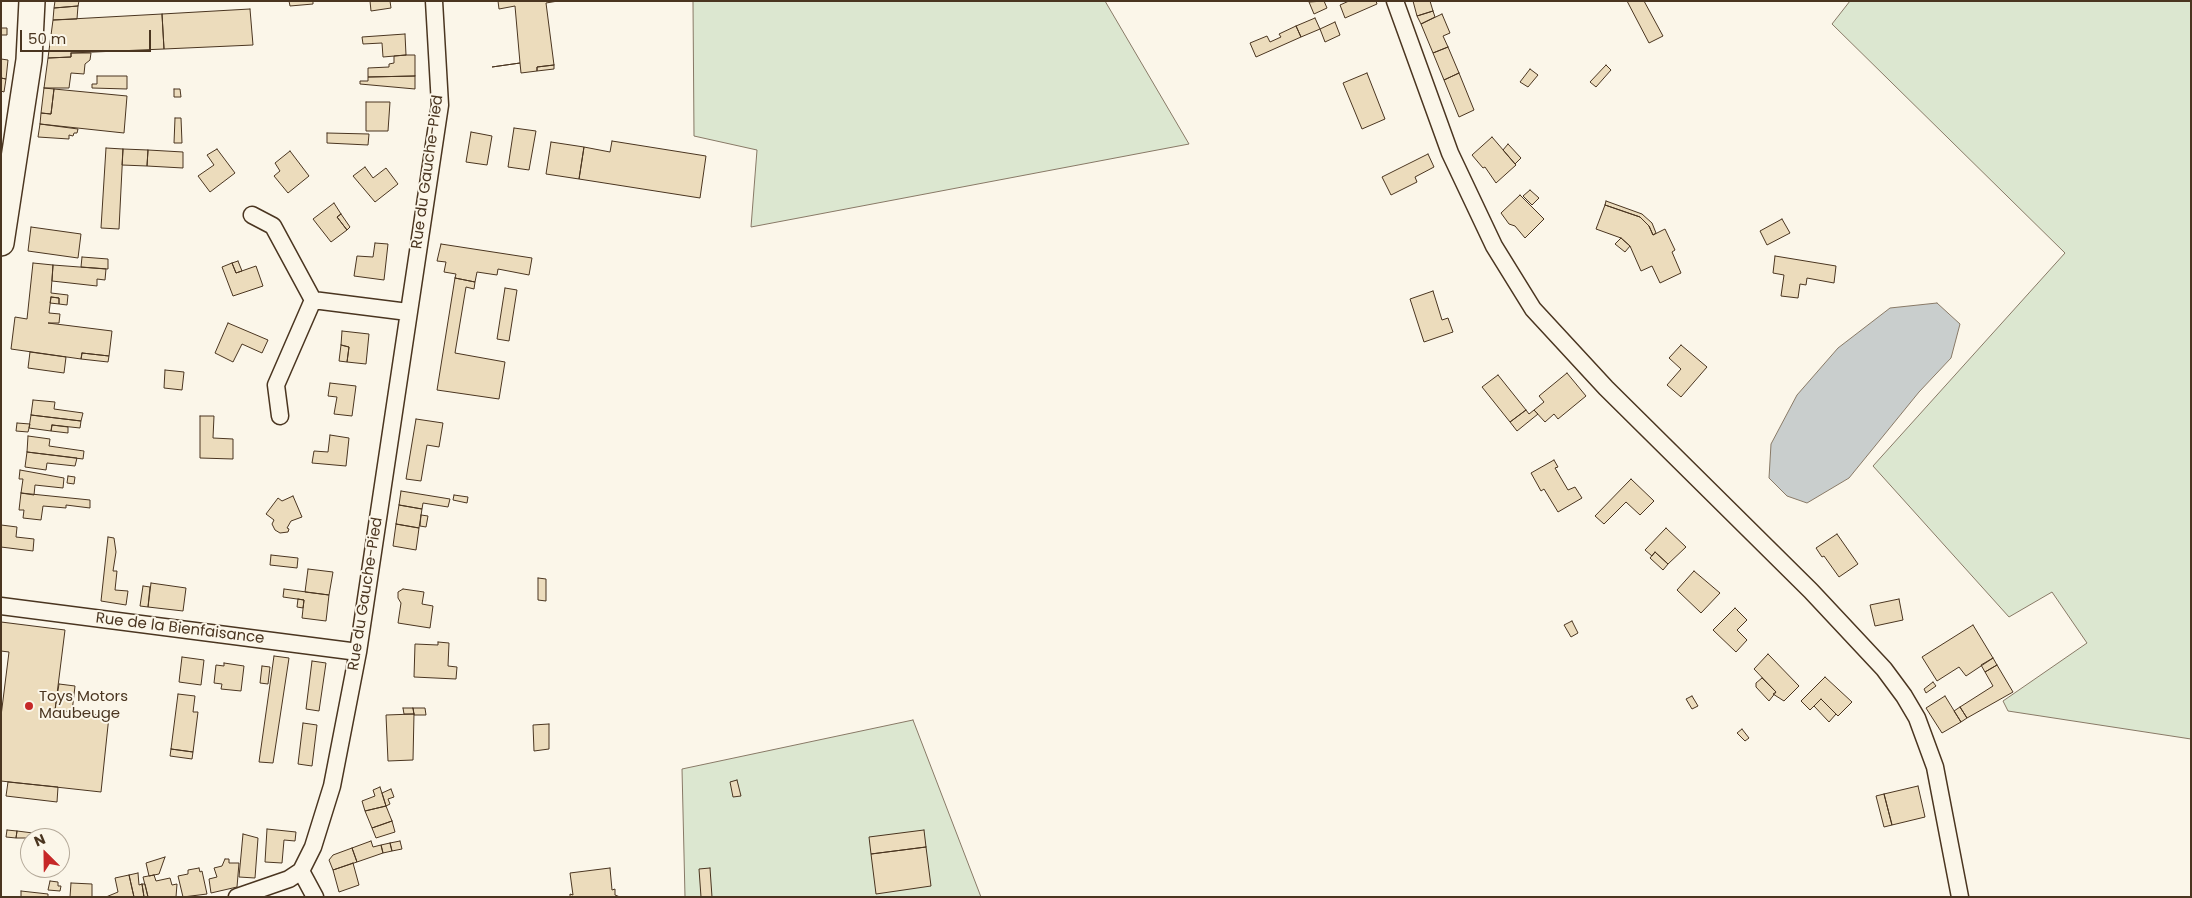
<!DOCTYPE html>
<style>
body{margin:0}
#map{position:relative;width:2192px;height:898px;overflow:hidden;background:#fbf6e9;font-family:Poppins,sans-serif}
canvas{display:block}
.frame{position:absolute;inset:0;border:2px solid #4a3520;pointer-events:none}
.north{position:absolute;left:20px;top:828px;width:50px;height:50px;box-sizing:border-box;background:#fbf6e9;border:1px solid #b4a999;border-radius:50%;rotate:337deg;font-size:14px;font-weight:700;line-height:20px;text-align:center;color:#4a3520}
.north::after{content:'';display:block;margin:auto;width:18px;height:22px;background:#c62828;clip-path:polygon(50% 0,100% 100%,50% 72%,0 100%)}
.scale{position:absolute;left:20px;top:30px;width:131px;height:22px;box-sizing:border-box;border:2px solid #4a3520;border-top:0;padding-left:6px;font-size:15px;line-height:18px;white-space:nowrap;color:#4a3520;-webkit-text-stroke:4px #fbf6e9;paint-order:stroke}
</style>
<div id="map">
<canvas width="2192" height="898"></canvas>
<div class="frame"></div>
<div class="north">N</div>
<div class="scale">50 m</div>
</div>
<script>
const g = document.querySelector('canvas').getContext('2d');
g.lineJoin = 'round';
function fill(path, color) { g.fillStyle = color; g.fill(path, 'evenodd'); }
const toPath = rows => new Path2D(rows.map(r => 'M' + r).join(''));
function trace(path, color, width, dash) { g.strokeStyle = color; g.lineWidth = width; g.lineCap = dash ? 'butt' : 'round'; g.setLineDash(dash || []); g.stroke(path); }
function label(font, color, halo, rows, align = 'center') {
  g.font = font + ' Poppins,sans-serif'; g.lineWidth = 4; g.setLineDash([]); g.textBaseline = 'middle'; g.strokeStyle = halo; g.fillStyle = color; for (const [text, x, y, turn = 0] of rows) {
    g.save(); g.translate(x, y); g.rotate((+turn || 0) * Math.PI / 180); g.textAlign = isNaN(turn) ? turn : align; if (halo) g.strokeText(text, 0, 0); g.fillText(text, 0, 0); g.restore();
  }
}
const green = toPath([
 [693,1,1105,1,1189,144,751,227,757,150,694,136,693,1],
 [1850,1,2191,1,2191,739,2008,711,2003,701,2087,643,2052,592,2009,617,1873,466,2065,253,1832,24,1850,1],
 [913,720,981,897,685,897,682,769,913,720]
]);
const water = toPath([
 [1937,303,1960,324,1951,358,1919,392,1849,478,1807,503,1787,496,1769,478,1771,444,1797,395,1838,348,1890,308,1937,303]
]);
const building = toPath([
 [55,1,79,1,78,6,54,8,55,1],
 [289,1,313,1,313,4,290,6,289,1],
 [370,1,390,1,391,8,371,11,370,1],
 [498,1,558,1,546,3,554,65,537,67,537,71,521,73,520,63,492,67,520,63,515,6,499,9,498,1],
 [1324,1,1327,8,1314,14,1309,2,1324,1],
 [1349,1,1376,1,1377,4,1345,18,1340,5,1349,1],
 [1413,1,1430,1,1433,11,1417,16,1413,1],
 [1627,1,1644,1,1663,36,1649,43,1627,1],
 [78,6,77,19,53,20,54,8,78,6],
 [250,9,253,45,164,49,162,14,250,9],
 [1433,11,1435,17,1421,24,1417,16,1433,11],
 [162,14,164,49,71,53,71,57,48,58,53,20,162,14],
 [1442,14,1450,33,1443,36,1448,47,1433,53,1421,24,1442,14],
 [1315,18,1320,29,1301,37,1296,26,1315,18],
 [1335,22,1340,35,1325,42,1320,29,1335,22],
 [1296,26,1301,37,1256,57,1250,43,1267,36,1270,42,1281,37,1279,34,1296,26],
 [1,28,7,28,7,35,1,35,1,28],
 [405,34,406,55,383,57,382,43,363,44,362,37,405,34],
 [1448,47,1459,73,1444,80,1433,53,1448,47],
 [71,53,91,53,90,60,85,64,84,74,71,73,69,88,44,88,48,58,71,57,71,53],
 [406,55,415,55,415,76,368,77,368,68,389,67,389,64,394,63,394,56,406,55],
 [1,59,8,60,6,79,1,78,1,59],
 [554,65,554,69,537,71,537,67,554,65],
 [1606,65,1611,70,1596,87,1590,82,1606,65],
 [1530,69,1538,75,1528,87,1520,82,1530,69],
 [1367,73,1385,119,1362,129,1343,83,1367,73],
 [1459,73,1474,110,1459,117,1444,80,1459,73],
 [97,76,127,76,127,89,92,88,92,84,97,84,97,76],
 [415,76,415,89,360,84,360,81,368,81,368,77,415,76],
 [1,78,6,79,4,92,1,91,1,78],
 [44,88,54,89,51,114,41,113,44,88],
 [54,89,127,96,124,133,40,124,41,113,51,114,54,89],
 [174,89,180,89,181,97,174,97,174,89],
 [366,102,390,102,388,131,366,131,366,102],
 [175,118,181,118,182,143,174,143,175,118],
 [40,124,78,129,77,133,74,133,73,136,69,135,69,139,38,137,40,124],
 [514,128,536,131,529,170,508,167,514,128],
 [471,132,492,136,487,165,466,162,471,132],
 [327,133,369,134,368,145,327,143,327,133],
 [1492,137,1516,165,1496,183,1485,167,1483,168,1472,155,1492,137],
 [612,141,706,156,700,198,579,179,584,147,610,152,612,141],
 [551,142,584,147,579,179,546,174,551,142],
 [1508,144,1521,158,1515,164,1503,150,1508,144],
 [106,148,123,149,119,229,101,228,106,148],
 [123,149,148,150,147,166,122,165,123,149],
 [217,149,235,173,210,192,198,176,214,165,207,155,217,149],
 [148,150,183,152,183,168,147,166,148,150],
 [290,151,309,176,288,193,274,176,280,171,275,163,290,151],
 [1428,154,1434,167,1415,177,1417,182,1391,195,1382,177,1428,154],
 [365,167,373,178,386,168,398,184,375,202,353,176,365,167],
 [1530,190,1539,198,1532,205,1523,196,1530,190],
 [1520,195,1544,219,1525,238,1515,226,1509,224,1501,213,1520,195],
 [1606,201,1642,214,1652,223,1656,233,1653,235,1649,226,1640,217,1605,205,1606,201],
 [334,203,341,214,337,217,347,230,331,242,313,219,334,203],
 [1605,205,1640,217,1649,226,1653,235,1665,229,1675,250,1672,252,1681,273,1660,283,1652,266,1641,271,1630,246,1621,238,1596,229,1605,205],
 [341,214,350,227,347,230,337,217,341,214],
 [1782,219,1790,233,1767,245,1760,231,1782,219],
 [31,227,81,234,78,258,28,251,31,227],
 [1621,238,1630,246,1625,252,1615,244,1621,238],
 [375,243,388,244,384,280,354,276,357,256,373,257,375,243],
 [441,244,532,258,529,275,498,269,497,275,477,272,475,282,455,278,456,274,444,272,446,262,437,261,441,244],
 [1775,256,1836,266,1834,283,1807,278,1806,285,1800,284,1798,298,1781,296,1784,275,1773,273,1775,256],
 [82,257,108,259,108,269,81,267,82,257],
 [238,261,242,271,236,273,232,263,238,261],
 [33,263,53,265,51,293,68,295,67,305,59,304,59,298,51,297,49,313,60,314,59,323,48,323,112,331,109,356,82,353,81,359,11,349,15,317,27,319,33,263],
 [232,263,236,273,256,266,263,286,233,296,222,267,232,263],
 [53,265,106,269,105,280,97,279,97,286,52,281,53,265],
 [455,278,475,282,474,289,466,287,455,353,505,362,499,399,437,390,455,278],
 [505,288,517,290,509,341,497,339,505,288],
 [1433,291,1442,320,1448,318,1453,332,1424,342,1410,299,1433,291],
 [51,297,59,298,59,304,50,303,51,297],
 [228,323,268,340,262,353,242,344,233,362,215,353,228,323],
 [342,331,369,334,366,364,347,362,349,347,341,345,342,331],
 [341,345,349,347,347,362,339,361,341,345],
 [1681,345,1707,367,1681,397,1667,385,1681,369,1669,358,1681,345],
 [30,352,66,357,64,373,28,368,30,352],
 [82,353,109,356,108,362,81,359,82,353],
 [165,370,184,372,182,390,164,388,165,370],
 [1567,373,1586,396,1558,419,1554,414,1545,422,1534,410,1544,402,1539,396,1567,373],
 [1498,375,1526,410,1510,422,1482,387,1498,375],
 [330,383,356,386,352,416,334,414,337,397,328,396,330,383],
 [33,400,55,402,54,409,83,413,81,421,31,415,33,400],
 [1526,410,1529,414,1534,410,1538,414,1517,431,1510,422,1526,410],
 [31,415,81,421,80,428,52,425,51,431,29,428,31,415],
 [200,416,214,416,213,438,233,439,233,459,200,458,200,416],
 [416,419,443,423,439,447,427,445,421,481,406,479,416,419],
 [17,423,30,424,28,432,16,431,17,423],
 [52,425,68,427,68,433,51,431,52,425],
 [330,435,349,438,346,466,312,463,314,451,328,452,330,435],
 [28,436,50,439,49,446,84,451,83,459,27,452,28,436],
 [27,452,77,458,75,466,47,463,46,470,25,467,27,452],
 [1554,460,1558,467,1555,468,1568,490,1575,487,1582,498,1558,512,1544,489,1541,491,1531,473,1554,460],
 [20,470,64,478,63,488,35,485,34,495,21,493,23,479,19,479,20,470],
 [68,476,75,477,74,484,67,483,68,476],
 [1631,479,1654,501,1640,515,1626,502,1604,524,1595,516,1631,479],
 [401,491,450,499,448,507,423,503,422,509,399,505,401,491],
 [21,493,90,500,90,508,66,505,66,508,43,506,41,520,23,518,24,510,19,510,21,493],
 [454,495,468,497,467,503,453,500,454,495],
 [293,496,302,517,291,521,287,528,289,529,288,532,280,533,275,530,272,524,274,520,266,514,278,498,282,501,293,496],
 [399,505,422,509,419,528,396,524,399,505],
 [421,515,428,516,426,527,420,526,421,515],
 [396,524,419,528,416,550,393,546,396,524],
 [1,525,17,527,16,537,34,539,33,551,1,547,1,525],
 [1666,528,1686,547,1668,564,1655,552,1652,556,1645,550,1666,528],
 [1837,534,1858,564,1839,577,1824,556,1822,557,1816,548,1837,534],
 [108,537,114,538,116,552,113,571,117,571,115,590,128,591,126,605,101,601,108,537],
 [1655,552,1668,564,1663,570,1650,558,1655,552],
 [271,555,298,558,297,568,270,565,271,555],
 [308,569,333,572,329,595,305,592,308,569],
 [1694,571,1720,593,1701,613,1677,590,1694,571],
 [538,578,546,579,546,601,538,600,538,578],
 [151,583,186,588,183,611,148,607,151,583],
 [143,586,150,587,148,607,140,606,143,586],
 [284,589,329,595,326,621,302,618,304,600,283,597,284,589],
 [403,589,424,592,422,604,433,606,430,628,398,623,401,603,398,598,398,592,403,589],
 [298,599,304,600,303,608,297,607,298,599],
 [1899,599,1903,620,1875,626,1870,605,1899,599],
 [1735,608,1747,620,1737,630,1747,640,1736,652,1713,630,1735,608],
 [1572,621,1578,633,1571,637,1564,625,1572,621],
 [1,622,65,630,55,710,109,716,101,792,1,781,1,716,9,652,1,651,1,622],
 [1973,625,1993,658,1966,676,1959,667,1937,681,1922,657,1973,625],
 [438,642,449,643,448,666,457,667,456,679,414,677,415,644,438,645,438,642],
 [1768,654,1799,686,1784,701,1773,694,1776,692,1754,669,1768,654],
 [274,656,289,658,273,763,259,762,274,656],
 [182,657,204,660,201,685,179,682,182,657],
 [1993,658,1997,665,1985,672,1981,665,1993,658],
 [312,661,326,663,319,711,306,709,312,661],
 [224,663,244,666,241,691,221,689,222,684,214,683,216,665,224,666,224,663],
 [1997,665,2013,692,1967,718,1960,707,1993,686,1985,672,1997,665],
 [262,666,270,667,268,684,260,683,262,666],
 [1825,677,1852,702,1838,716,1821,699,1810,710,1801,701,1825,677],
 [1762,678,1776,692,1769,701,1756,687,1756,683,1762,678],
 [1933,682,1936,686,1926,693,1924,689,1933,682],
 [59,684,75,686,72,712,55,710,59,684],
 [178,694,195,696,193,712,198,712,193,752,171,749,178,694],
 [1692,696,1698,706,1692,709,1686,699,1692,696],
 [1945,696,1961,722,1942,733,1926,708,1945,696],
 [1821,699,1836,714,1829,722,1814,706,1821,699],
 [1960,707,1967,718,1961,722,1954,711,1960,707],
 [403,708,413,708,414,714,404,714,403,708],
 [413,708,425,708,426,715,414,715,413,708],
 [414,714,413,760,388,761,386,715,414,714],
 [303,723,317,725,312,766,298,764,303,723],
 [549,724,549,749,534,751,533,725,549,724],
 [1742,729,1749,738,1745,741,1737,733,1742,729],
 [171,749,193,752,192,759,170,756,171,749],
 [737,780,741,796,733,797,730,782,737,780],
 [8,782,58,787,57,802,6,796,8,782],
 [1918,786,1925,817,1892,825,1884,794,1918,786],
 [380,787,386,806,365,811,362,801,375,796,373,790,380,787],
 [391,789,394,797,388,799,390,804,386,806,382,793,391,789],
 [1884,794,1892,825,1884,827,1876,796,1884,794],
 [386,806,392,821,372,828,365,811,386,806],
 [392,821,395,832,376,838,372,828,392,821],
 [267,829,296,832,295,841,284,840,282,863,265,862,267,829],
 [7,830,17,831,16,838,6,837,7,830],
 [924,830,926,847,871,854,869,837,924,830],
 [17,831,33,833,32,838,16,838,17,831],
 [243,834,258,838,255,878,239,877,243,834],
 [371,841,373,847,381,845,383,853,357,862,352,848,371,841],
 [400,841,402,849,392,851,390,843,400,841],
 [390,843,392,851,383,853,381,845,390,843],
 [926,847,931,886,876,894,871,854,926,847],
 [352,848,357,862,333,870,329,860,333,855,352,848],
 [165,857,159,874,149,876,146,863,165,857],
 [225,859,229,859,229,863,239,863,237,887,211,893,209,879,217,877,214,868,222,866,225,859],
 [353,863,359,885,339,892,333,870,353,863],
 [199,868,200,872,202,871,207,894,183,897,178,876,188,874,188,870,199,868],
 [610,868,612,890,615,889,615,895,620,897,570,897,570,894,573,895,570,873,610,868],
 [710,868,712,897,701,897,699,869,710,868],
 [138,873,139,885,142,884,144,897,134,897,129,875,138,873],
 [129,875,134,897,106,897,118,892,115,878,129,875],
 [154,875,156,881,170,878,172,885,177,884,176,897,148,897,143,877,154,875],
 [50,881,58,882,58,886,61,886,60,891,48,890,50,881],
 [71,883,92,884,92,897,70,897,71,883],
 [142,884,145,884,148,897,144,897,142,884],
 [21,891,48,894,48,897,21,897,21,891]
]);
const street = toPath([
 [1395,1,1450,153,1494,246,1533,309,1606,388,1811,591,1884,669,1904,696,1917,718,1935,767,1960,897],
 [252,215,273,226,313,300,276,385,280,416],
 [313,300,408,312],
 [1,606,358,652],
 [301,871,313,847,332,786,358,652,440,105,434,1],
 [237,897,289,879,301,871,315,897]
]);
const primary = toPath([
 [1,243,29,60,32,1]
]);
const markers = [
 [29,706,5,"#c62828"]
];
const streetNames = [
 ["Rue du Gauche-Pied",428,172,-82],
 ["Rue du Gauche-Pied",366,594,-81],
 ["Rue de la Bienfaisance",180,629,7]
];
const poiNames = [
 ["Toys Motors",39,697],
 ["Maubeuge",39,714]
];
fill(green, '#dce7d0');
trace(green, '#887966', 1);
fill(water, '#c9cecd');
trace(water, '#887966', 1);
fill(building, '#ecdcbc');
trace(building, '#4a3520', 1);
trace(street, '#4a3520', 19);
trace(primary, '#4a3520', 28);
trace(street, '#fbf6e9', 16);
trace(primary, '#fbf6e9', 25);
for (const [x, y, r, color] of markers) { const dot = new Path2D(); dot.arc(x, y, r, 0, 2 * Math.PI); g.fillStyle = color; g.fill(dot); trace(dot, '#fbf6e9', 2); }
label('15px', '#4a3520', '#fbf6e9', streetNames);
label('15px', '#4a3520', '#fbf6e9', poiNames, 'left');
</script>
